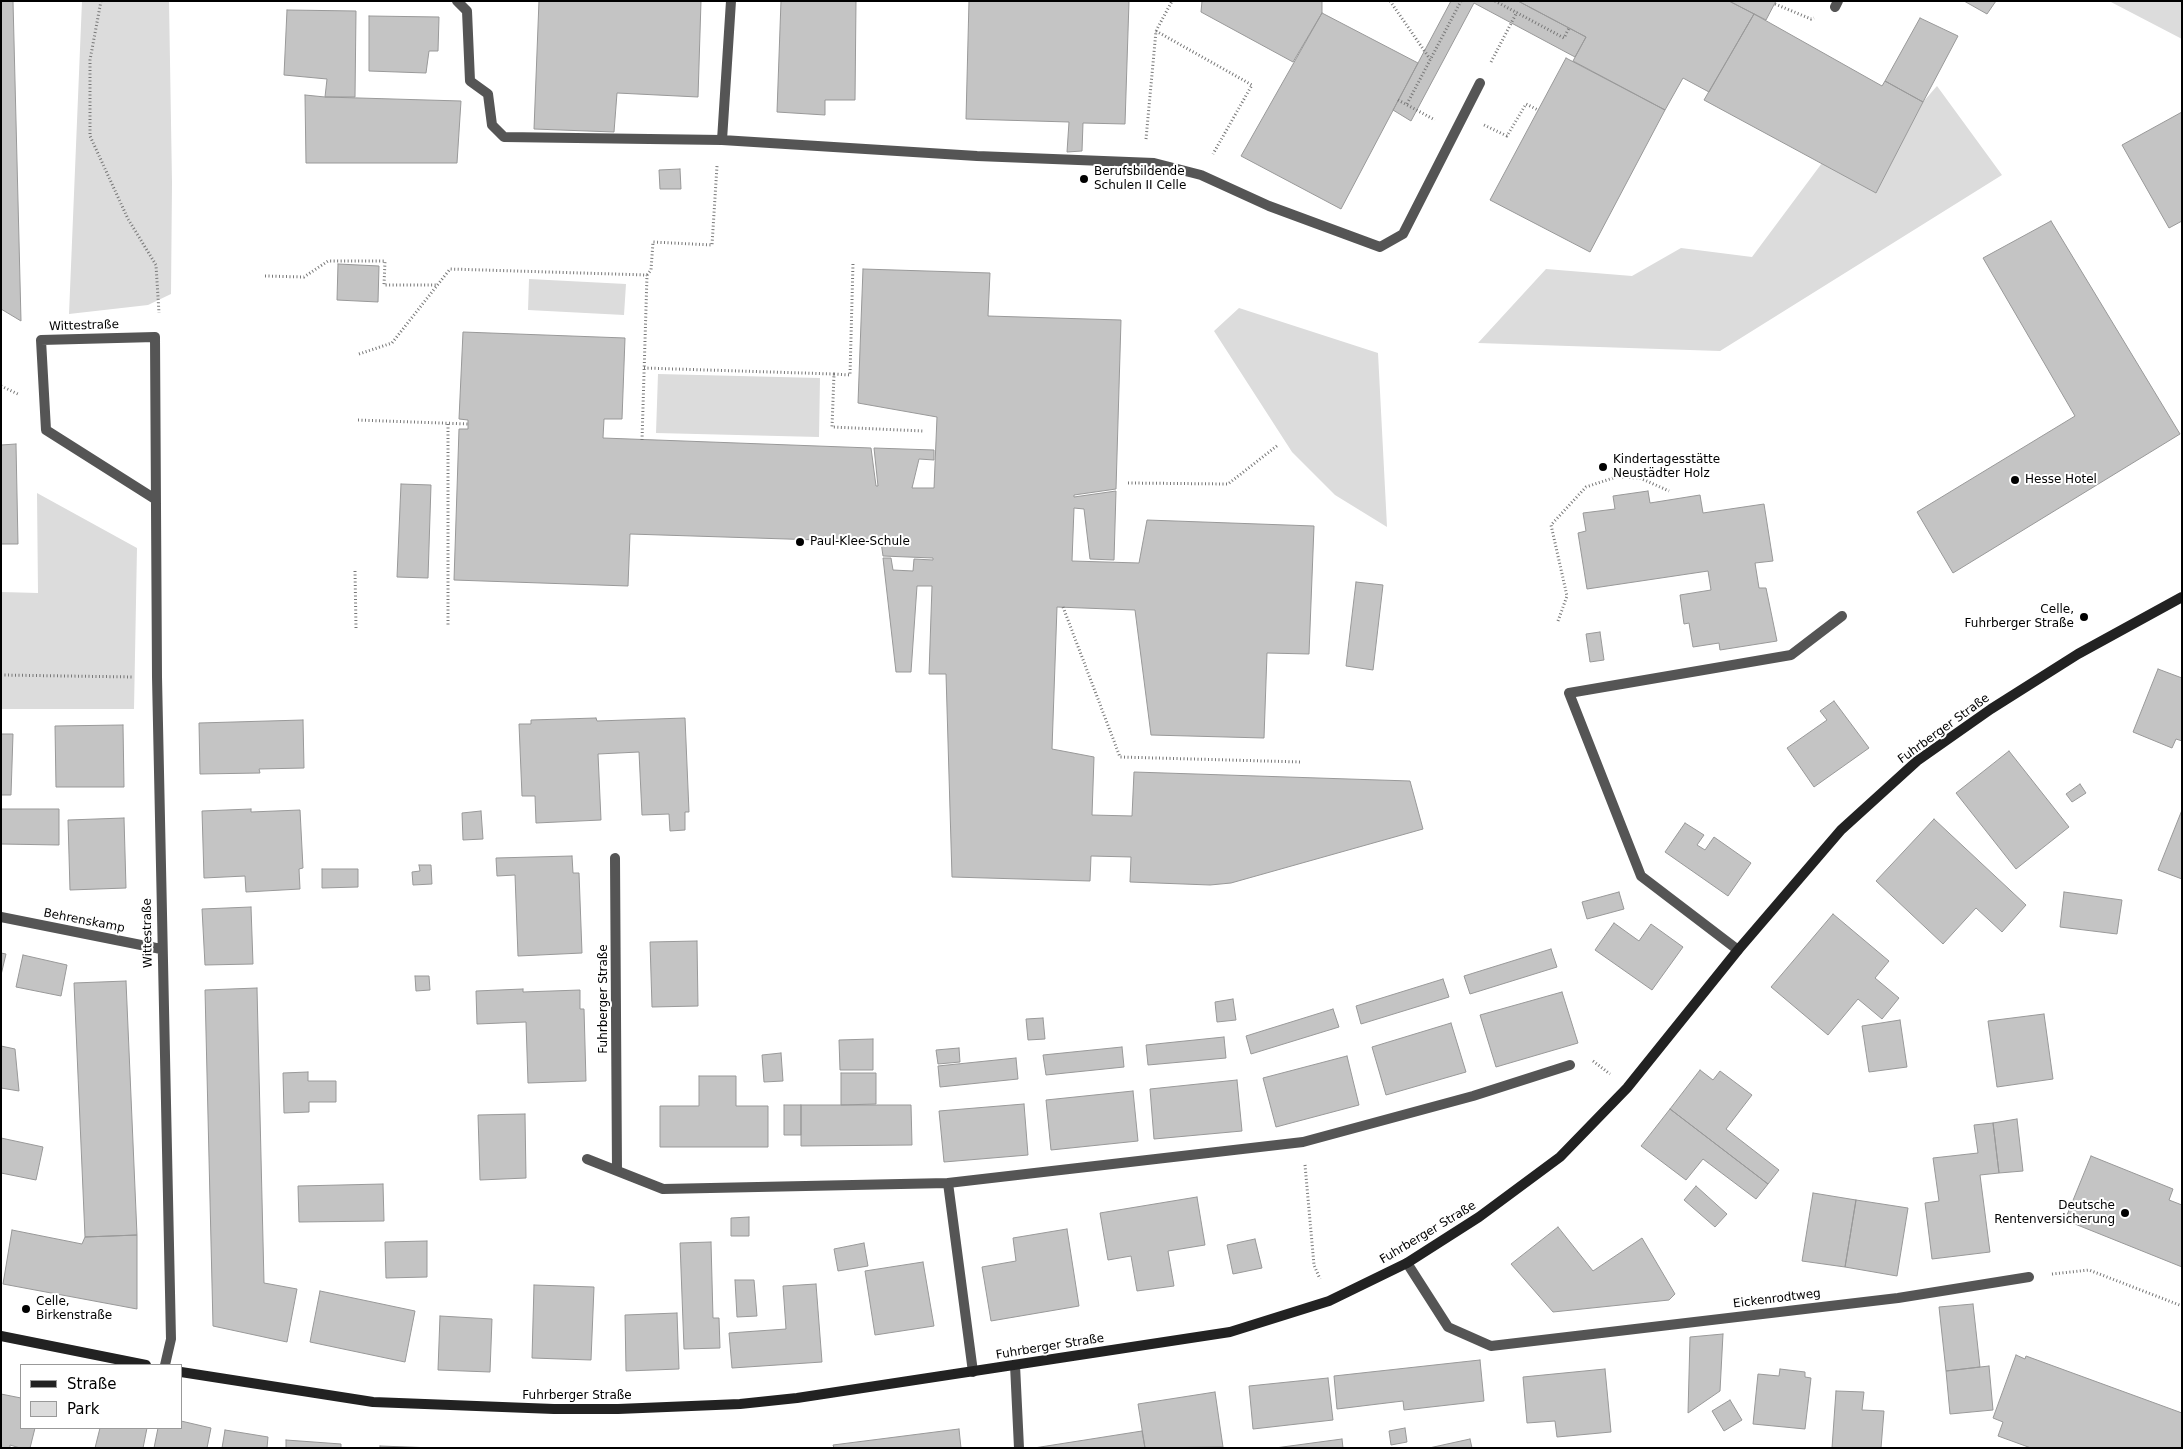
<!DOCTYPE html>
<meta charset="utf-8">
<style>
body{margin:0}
#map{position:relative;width:2183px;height:1449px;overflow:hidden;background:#fff;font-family:"DejaVu Sans",sans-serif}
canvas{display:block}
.frame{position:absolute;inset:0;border:2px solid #000;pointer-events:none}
.legend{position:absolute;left:20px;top:1364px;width:162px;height:65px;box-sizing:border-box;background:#fff;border:1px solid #999;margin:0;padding:6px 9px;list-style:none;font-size:15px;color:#000}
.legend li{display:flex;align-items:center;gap:10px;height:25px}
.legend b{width:25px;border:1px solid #999}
</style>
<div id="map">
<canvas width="2183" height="1449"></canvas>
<div class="frame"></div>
<ul class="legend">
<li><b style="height:6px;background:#222"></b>Straße</li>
<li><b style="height:14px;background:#dcdcdc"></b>Park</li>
</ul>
</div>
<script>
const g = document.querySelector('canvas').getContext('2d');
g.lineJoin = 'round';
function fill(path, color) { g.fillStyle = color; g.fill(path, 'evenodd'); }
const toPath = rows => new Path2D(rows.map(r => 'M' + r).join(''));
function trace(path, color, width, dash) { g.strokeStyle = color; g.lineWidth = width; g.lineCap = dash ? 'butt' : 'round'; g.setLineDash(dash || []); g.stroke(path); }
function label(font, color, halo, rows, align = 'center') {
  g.font = font + ' "DejaVu Sans",sans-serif'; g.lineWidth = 4; g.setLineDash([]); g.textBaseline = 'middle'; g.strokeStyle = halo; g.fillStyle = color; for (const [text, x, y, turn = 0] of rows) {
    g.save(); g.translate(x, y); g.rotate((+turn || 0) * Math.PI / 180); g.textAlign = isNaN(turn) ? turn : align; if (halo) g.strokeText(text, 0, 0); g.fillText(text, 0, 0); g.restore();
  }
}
const green = toPath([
 [82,1,169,1,172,183,171,294,148,305,69,314],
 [2109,1,2182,1,2182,39],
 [1937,86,2002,175,1720,351,1478,343,1546,269,1632,276,1681,248,1752,257,1822,163,1876,193,1923,102],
 [529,279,626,284,624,315,528,310],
 [1239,308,1378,353,1387,527,1335,495,1292,452,1214,331],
 [658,374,820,378,819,437,656,433],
 [37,493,137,548,134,709,1,709,1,592,38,593]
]);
const building = toPath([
 [1,1,13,1,21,321,1,309,1,1],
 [539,1,701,1,698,97,617,93,614,132,534,129,539,1],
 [781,1,856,1,855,100,825,100,825,115,777,112,781,1],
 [969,1,1129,1,1125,124,1083,123,1082,151,1067,152,1069,122,966,119,969,1],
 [1202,1,1322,1,1322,13,1293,62,1201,12,1202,1],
 [1451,1,1518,1,1586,37,1575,57,1474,3,1411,121,1393,110,1451,1],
 [1518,1,1729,1,1754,14,1709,92,1683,78,1665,110,1573,61,1586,37,1518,1],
 [1729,1,1776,1,1766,20,1729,1],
 [1964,1,1996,1,1987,14,1964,1],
 [287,10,356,11,355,97,325,97,327,79,284,75,287,10],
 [1322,13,1418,63,1341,209,1241,156,1322,13],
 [1754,14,1882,86,1885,81,1923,102,1876,193,1704,100,1754,14],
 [369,16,439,17,438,51,429,51,426,73,369,71,369,16],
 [1920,18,1958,36,1923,102,1885,81,1920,18],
 [1566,58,1665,110,1590,252,1490,200,1566,58],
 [305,95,325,97,461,101,457,163,306,163,305,95],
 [2182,112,2182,221,2169,228,2122,145,2182,112],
 [680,169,681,189,660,189,659,170,680,169],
 [2051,221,2180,434,1953,573,1917,512,2075,416,1983,258,2051,221],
 [338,264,379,266,378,302,337,300,338,264],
 [863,269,990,273,988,316,1121,320,1116,489,1074,495,1074,497,1116,491,1114,560,1090,559,1084,509,1074,508,1072,561,1139,563,1147,520,1314,526,1309,654,1267,653,1264,738,1151,735,1135,610,1057,607,1052,749,1094,757,1092,815,1132,816,1134,772,1410,781,1423,829,1231,883,1210,885,1130,882,1131,857,1091,856,1090,881,952,877,946,674,929,674,932,586,917,586,911,672,896,672,883,558,891,558,893,570,913,571,914,559,933,560,933,558,883,556,881,542,630,534,628,586,454,580,459,429,468,429,468,420,459,419,463,332,625,338,622,419,604,419,603,438,871,448,876,486,878,486,874,448,934,450,934,460,919,459,912,488,934,488,937,417,858,403,863,269],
 [16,444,18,544,1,544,1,445,16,444],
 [401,484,431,485,428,578,397,577,401,484],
 [1648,491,1650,503,1700,495,1703,513,1764,504,1773,561,1755,563,1759,588,1766,588,1777,641,1720,650,1719,643,1693,647,1689,623,1684,624,1680,595,1711,590,1708,571,1587,589,1578,533,1586,531,1583,513,1615,509,1613,496,1648,491],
 [1356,582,1383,585,1373,670,1346,666,1356,582],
 [1600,632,1604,660,1590,662,1586,634,1600,632],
 [2158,669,2182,678,2182,741,2176,739,2172,748,2133,732,2158,669],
 [1834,701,1869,748,1814,787,1787,748,1827,720,1820,711,1834,701],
 [596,718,597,721,685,718,689,812,685,812,685,830,670,831,669,814,642,815,639,752,598,754,601,820,536,823,535,796,522,796,519,724,531,724,531,720,596,718],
 [303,720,304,768,259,769,260,773,200,774,199,723,303,720],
 [123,725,124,787,56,787,55,726,123,725],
 [1,734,13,734,11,795,1,795,1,734],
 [2009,751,2069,827,2016,869,1956,793,2009,751],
 [2080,784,2086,793,2072,802,2066,794,2080,784],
 [1,809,59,809,59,845,1,844,1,809],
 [251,809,251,812,300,810,303,868,299,869,300,889,246,892,245,876,204,878,202,811,251,809],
 [2182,810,2182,879,2158,870,2182,810],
 [481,811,483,839,463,840,462,813,481,811],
 [124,818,126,888,70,890,68,820,124,818],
 [1934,819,2026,905,2002,932,1976,908,1943,944,1876,881,1934,819],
 [1685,823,1704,835,1697,845,1705,850,1714,837,1751,863,1728,896,1665,852,1685,823],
 [572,856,573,873,579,873,582,953,518,956,515,875,497,876,496,858,572,856],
 [419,865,431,865,432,884,413,885,412,872,420,871,419,865],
 [322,869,358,869,358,887,322,888,322,869],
 [1619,892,1624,909,1587,919,1582,902,1619,892],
 [2064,892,2122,900,2117,934,2060,927,2064,892],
 [251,907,253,964,205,965,202,909,251,907],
 [1833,914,1889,961,1875,978,1899,998,1882,1019,1858,999,1828,1035,1771,987,1833,914],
 [1614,923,1639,941,1651,924,1683,947,1652,990,1595,950,1614,923],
 [697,941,698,1006,652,1007,650,942,697,941],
 [1551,949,1557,967,1470,994,1464,976,1551,949],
 [1,953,6,954,1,975,1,953],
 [23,955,67,965,61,996,16,987,23,955],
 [415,976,429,976,430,990,416,991,415,976],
 [1443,979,1449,997,1361,1024,1356,1006,1443,979],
 [126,981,137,1235,85,1237,74,983,126,981],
 [257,988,264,1283,297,1289,287,1342,213,1326,205,990,257,988],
 [523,989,523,992,580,990,580,1009,584,1009,586,1081,528,1083,526,1022,477,1024,476,991,523,989],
 [1562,992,1578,1043,1496,1067,1480,1015,1562,992],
 [1233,999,1236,1020,1217,1022,1215,1002,1233,999],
 [1333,1009,1339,1027,1251,1054,1246,1036,1333,1009],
 [2044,1014,2053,1079,1997,1087,1988,1021,2044,1014],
 [1043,1018,1045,1039,1028,1040,1026,1019,1043,1018],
 [1900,1020,1907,1067,1869,1072,1862,1026,1900,1020],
 [1451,1023,1466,1072,1386,1095,1372,1047,1451,1023],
 [1224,1037,1226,1058,1148,1065,1146,1045,1224,1037],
 [873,1039,873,1070,840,1070,839,1040,873,1039],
 [1,1046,15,1049,19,1091,1,1088,1,1046],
 [1122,1047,1124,1067,1046,1075,1043,1055,1122,1047],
 [959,1048,960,1062,938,1064,936,1050,959,1048],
 [781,1053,783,1081,764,1082,762,1055,781,1053],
 [1347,1056,1359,1105,1276,1127,1263,1078,1347,1056],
 [1016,1058,1018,1079,940,1087,938,1066,1016,1058],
 [1700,1070,1713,1080,1720,1071,1752,1095,1726,1129,1779,1170,1768,1184,1670,1109,1700,1070],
 [308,1072,308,1081,336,1081,336,1102,309,1102,309,1112,284,1113,283,1073,308,1072],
 [841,1073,876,1073,876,1104,841,1105,841,1073],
 [699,1076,736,1076,736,1106,768,1106,768,1147,660,1147,660,1106,699,1106,699,1076],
 [1237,1080,1242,1131,1154,1139,1150,1089,1237,1080],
 [1133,1091,1138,1141,1051,1150,1046,1100,1133,1091],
 [1024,1104,1028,1155,944,1162,939,1111,1024,1104],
 [784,1105,801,1105,801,1135,784,1135,784,1105],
 [801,1105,911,1105,912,1145,801,1146,801,1105],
 [1670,1109,1768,1184,1756,1199,1703,1159,1686,1180,1641,1146,1670,1109],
 [525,1114,526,1178,480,1180,478,1115,525,1114],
 [2017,1119,2023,1171,1999,1173,1993,1123,2017,1119],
 [1993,1123,1999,1173,1980,1175,1990,1252,1932,1259,1925,1203,1939,1201,1933,1158,1978,1153,1974,1125,1993,1123],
 [1,1138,43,1147,36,1180,1,1173,1,1138],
 [2091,1156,2173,1189,2169,1200,2182,1205,2182,1267,2065,1220,2091,1156],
 [383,1184,384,1221,299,1222,298,1186,383,1184],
 [1696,1186,1727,1214,1715,1227,1684,1200,1696,1186],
 [1813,1193,1856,1200,1845,1267,1802,1261,1813,1193],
 [1197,1197,1205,1245,1168,1251,1174,1286,1137,1291,1131,1256,1108,1260,1100,1213,1197,1197],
 [1856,1200,1908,1208,1897,1276,1845,1267,1856,1200],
 [749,1217,749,1236,731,1236,731,1218,749,1217],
 [1558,1227,1593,1271,1642,1238,1675,1294,1669,1300,1553,1312,1511,1264,1558,1227],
 [1067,1229,1079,1306,991,1321,982,1267,1016,1261,1013,1238,1067,1229],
 [12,1230,82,1244,85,1237,137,1235,137,1309,3,1284,12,1230],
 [1255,1239,1262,1268,1233,1274,1227,1245,1255,1239],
 [427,1241,427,1277,386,1278,385,1242,427,1241],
 [711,1242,713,1318,719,1318,720,1348,684,1349,680,1243,711,1242],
 [864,1243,868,1266,838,1271,834,1249,864,1243],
 [923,1262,934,1326,875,1335,865,1271,923,1262],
 [735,1280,754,1280,757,1316,737,1317,735,1280],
 [816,1284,822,1362,732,1368,729,1333,786,1329,783,1286,816,1284],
 [534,1285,594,1287,591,1360,532,1358,534,1285],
 [320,1291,415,1311,405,1362,310,1342,320,1291],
 [1973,1304,1980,1367,1946,1371,1939,1307,1973,1304],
 [677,1313,679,1369,626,1371,625,1315,677,1313],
 [440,1316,492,1319,490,1372,438,1370,440,1316],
 [1723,1334,1720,1391,1688,1413,1690,1337,1723,1334],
 [2016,1355,2025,1359,2026,1356,2182,1413,2182,1448,2031,1448,1998,1436,2003,1422,1993,1418,2016,1355],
 [1480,1360,1484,1401,1404,1410,1403,1401,1337,1409,1334,1376,1480,1360],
 [1989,1366,1993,1410,1950,1414,1946,1371,1989,1366],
 [1605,1369,1611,1432,1557,1437,1555,1421,1527,1423,1523,1377,1605,1369],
 [1780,1369,1805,1372,1805,1377,1811,1378,1805,1429,1753,1424,1758,1374,1779,1376,1780,1369],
 [1328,1378,1333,1420,1253,1429,1249,1386,1328,1378],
 [1836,1391,1864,1392,1862,1410,1884,1411,1881,1448,1832,1448,1836,1391],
 [1215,1392,1223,1447,1145,1448,1138,1404,1215,1392],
 [1,1394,21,1398,21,1428,35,1428,30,1448,20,1448,10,1445,10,1448,1,1448,1,1394],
 [1730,1400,1742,1420,1724,1431,1712,1411,1730,1400],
 [181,1421,211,1428,207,1448,154,1448,158,1428,181,1428,181,1421],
 [100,1428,147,1428,143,1448,95,1448,100,1428],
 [1405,1428,1407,1442,1391,1445,1389,1431,1405,1428],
 [959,1429,961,1448,834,1448,833,1445,959,1429],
 [225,1430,268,1437,267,1448,222,1448,225,1430],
 [1142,1431,1145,1448,1034,1448,1142,1431],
 [1342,1439,1343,1448,1275,1448,1342,1439],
 [1470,1439,1472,1448,1429,1448,1470,1439],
 [286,1440,341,1444,341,1448,286,1448,286,1440],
 [380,1446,434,1448,380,1448,380,1446]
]);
const path = toPath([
 [101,1,90,60,90,136,128,219,156,265,159,313],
 [1390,1,1430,59],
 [1495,1,1564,38,1569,28],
 [1775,4,1811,19,1814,18],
 [1156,31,1252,85,1213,154],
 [1491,62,1517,12],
 [1398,100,1435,120],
 [1407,104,1461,1],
 [1484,125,1507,136,1526,104,1538,110],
 [1146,139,1156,31,1172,1],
 [647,275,651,270,653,242,712,245,717,166],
 [265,276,304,277,328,261,385,261,384,285,437,285],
 [359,354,392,343,450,269,647,275,642,440],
 [644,368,834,374,832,427,923,431],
 [834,374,850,375,853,263],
 [1,386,20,395],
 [358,420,468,424],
 [448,424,448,627],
 [1128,483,1228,484,1278,445],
 [355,571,356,628],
 [1063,607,1120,757,1301,762],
 [1558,621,1567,596,1551,525,1586,487,1616,477,1640,478,1669,491],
 [1,675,133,677],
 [1593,1061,1610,1074],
 [1305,1165,1314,1265,1320,1279],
 [2052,1274,2089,1270,2182,1306]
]);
const service = toPath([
 [457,1,467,11,470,81,488,94,492,125,504,137,722,140],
 [731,1,722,140,977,156,1154,163,1201,175,1269,206,1380,247,1403,234,1480,83],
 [1835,7,1838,1],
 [1738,950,1641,876,1569,693,1791,655,1842,616],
 [1015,1365,1019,1448]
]);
const minor = toPath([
 [155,499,46,430,41,340,155,337,157,677,171,1339,165,1365],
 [615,858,617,1171],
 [1,917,161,949],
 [587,1159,663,1189,948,1183,973,1372],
 [948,1183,1303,1142,1473,1096,1570,1065],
 [1407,1263,1448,1327,1491,1346,1898,1298,2029,1277]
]);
const secondary = toPath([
 [1,1336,146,1365],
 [181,1372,373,1402,554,1409,618,1409,740,1404,797,1398,1230,1332,1329,1301,1407,1263,1479,1217,1560,1157,1627,1088,1738,950,1841,830,1917,761,1991,709,2078,654,2182,597]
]);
const markers = [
 [1084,179,5,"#000"],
 [1603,467,5,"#000"],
 [2015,480,5,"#000"],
 [800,542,5,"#000"],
 [2084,617,5,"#000"],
 [2125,1213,5,"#000"],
 [26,1309,5,"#000"]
];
const poiNames = [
 ["Berufsbildende",1094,172],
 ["Schulen II Celle",1094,186],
 ["Kindertagesstätte",1613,460],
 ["Neustädter Holz",1613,474],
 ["Hesse Hotel",2025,480],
 ["Paul-Klee-Schule",810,542],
 ["Celle,",2074,610,"right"],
 ["Fuhrberger Straße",2074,624,"right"],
 ["Deutsche",2115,1206,"right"],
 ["Rentenversicherung",2115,1220,"right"],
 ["Celle,",36,1302],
 ["Birkenstraße",36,1316]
];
const streetNames = [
 ["Wittestraße",84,326,-2],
 ["Fuhrberger Straße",1944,729,-36],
 ["Behrenskamp",84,921,11],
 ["Wittestraße",148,933,-91],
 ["Fuhrberger Straße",604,999,-90],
 ["Fuhrberger Straße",1428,1233,-31],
 ["Eickenrodtweg",1777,1299,-7],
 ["Fuhrberger Straße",1050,1347,-9],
 ["Fuhrberger Straße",577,1396]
];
fill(green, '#dcdcdc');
fill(building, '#c4c4c4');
trace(building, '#999', 1);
trace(path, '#777', 3, [1, 2.5]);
trace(service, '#555', 10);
trace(minor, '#555', 10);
trace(secondary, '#222', 10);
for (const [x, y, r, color] of markers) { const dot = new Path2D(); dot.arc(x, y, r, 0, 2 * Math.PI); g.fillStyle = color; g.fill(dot); trace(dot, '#fff', 2); }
label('12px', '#000', '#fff', poiNames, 'left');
label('12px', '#000', '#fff', streetNames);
</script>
